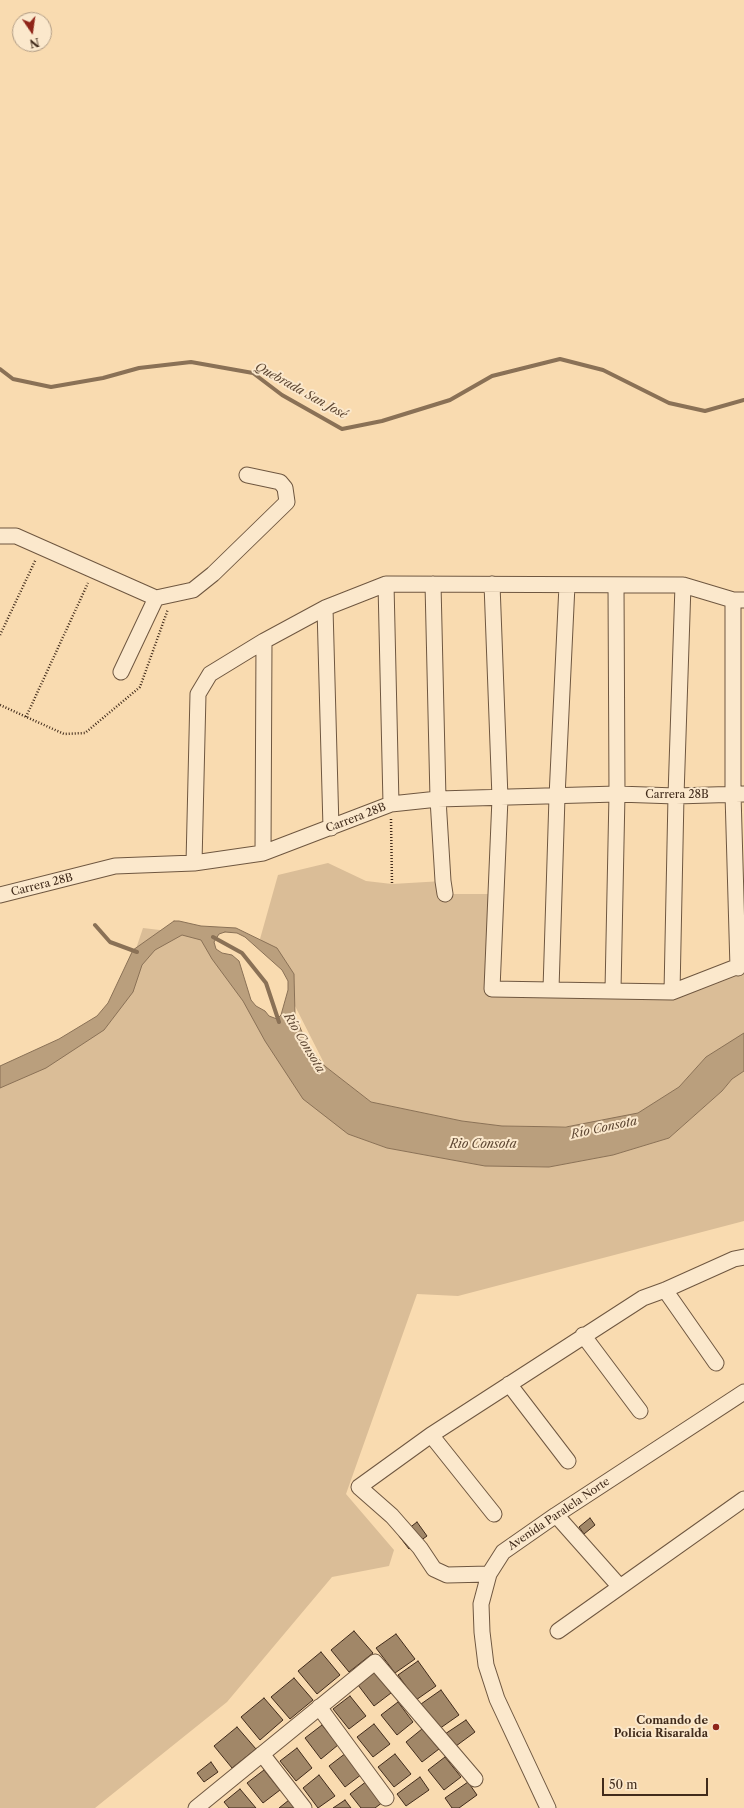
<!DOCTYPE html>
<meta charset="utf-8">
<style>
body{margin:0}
#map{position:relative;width:744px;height:1808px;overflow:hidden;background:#f9dbb0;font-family:"Libre Caslon Text",serif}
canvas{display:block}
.north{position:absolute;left:12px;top:12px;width:40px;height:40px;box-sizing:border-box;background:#fbe8cc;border:1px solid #b19c85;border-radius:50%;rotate:167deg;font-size:11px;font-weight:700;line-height:16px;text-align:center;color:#412b1b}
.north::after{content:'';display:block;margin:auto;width:14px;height:18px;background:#8f2418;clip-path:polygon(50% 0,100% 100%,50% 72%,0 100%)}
.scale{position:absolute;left:602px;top:1778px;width:106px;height:18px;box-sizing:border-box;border:2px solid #412b1b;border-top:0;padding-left:5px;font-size:12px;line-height:14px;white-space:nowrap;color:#412b1b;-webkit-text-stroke:3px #fbe8cc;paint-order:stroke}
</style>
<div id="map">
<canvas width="744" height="1808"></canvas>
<div class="north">N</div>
<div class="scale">50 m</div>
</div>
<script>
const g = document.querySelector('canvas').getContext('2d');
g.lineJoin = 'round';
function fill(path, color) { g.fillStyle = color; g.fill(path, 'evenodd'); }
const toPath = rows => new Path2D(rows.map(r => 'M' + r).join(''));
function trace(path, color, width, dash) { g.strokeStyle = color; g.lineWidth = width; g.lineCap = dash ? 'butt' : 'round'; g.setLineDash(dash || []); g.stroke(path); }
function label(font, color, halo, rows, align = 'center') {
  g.font = font + ' "Libre Caslon Text",serif'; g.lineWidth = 4; g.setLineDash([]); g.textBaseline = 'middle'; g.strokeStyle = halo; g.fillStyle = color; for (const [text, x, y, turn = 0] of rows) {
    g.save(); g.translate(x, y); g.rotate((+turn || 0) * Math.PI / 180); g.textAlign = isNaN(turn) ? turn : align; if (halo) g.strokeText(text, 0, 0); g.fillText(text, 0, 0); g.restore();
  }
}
const green = toPath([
 [328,863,366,881,392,884,443,881,445,894,496,894,492,989,672,992,744,964,744,1036,706,1057,679,1087,638,1114,570,1126,502,1126,462,1121,371,1102,326,1067,295,1006,294,974,260,939,278,875],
 [143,928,202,935,348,1134,387,1148,485,1166,549,1167,613,1155,669,1138,722,1091,732,1079,744,1071,744,1221,458,1296,417,1294,346,1494,394,1550,389,1566,332,1577,227,1702,95,1808,0,1808,0,1066,112,1020]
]);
const water = toPath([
 [174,921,179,921,201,926,236,928,277,948,294,974,295,1016,309,1048,326,1067,371,1102,462,1121,502,1126,566,1127,638,1113,679,1087,706,1057,744,1033,744,1071,732,1079,722,1091,669,1138,613,1155,549,1167,485,1166,387,1148,348,1134,303,1099,265,1041,243,1001,212,959,201,940,182,935,155,950,142,965,133,992,104,1030,46,1068,0,1088,0,1066,59,1039,97,1016,108,1003,133,950,174,921],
 [225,932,237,933,245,937,282,970,288,981,288,990,281,1015,277,1019,269,1016,265,1011,256,1006,251,1000,239,961,232,955,222,953,216,949,214,942,219,934,225,932]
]);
const stream = toPath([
 [0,369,13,379,51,387,103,378,139,368,191,362,253,373,282,395,342,429,382,421,450,400,492,376,560,359,603,370,669,403,705,411,744,400],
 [95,925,110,942,137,952],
 [213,937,242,953,266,983,279,1022]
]);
const building = toPath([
 [590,1518,595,1525,584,1534,579,1527,590,1518],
 [417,1522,427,1536,409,1549,399,1536,417,1522],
 [354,1631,373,1653,349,1672,331,1650,354,1631],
 [396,1634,415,1659,395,1673,376,1648,396,1634],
 [321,1652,340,1675,317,1694,298,1671,321,1652],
 [418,1661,436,1686,416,1700,398,1675,418,1661],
 [375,1672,391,1693,374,1706,358,1685,375,1672],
 [294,1678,313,1700,290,1719,271,1697,294,1678],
 [441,1690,459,1715,439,1729,421,1704,441,1690],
 [350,1696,366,1716,349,1729,333,1709,350,1696],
 [264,1698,283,1720,260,1740,241,1717,264,1698],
 [398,1702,413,1722,397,1735,381,1715,398,1702],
 [466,1720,475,1732,452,1749,442,1736,466,1720],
 [374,1724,390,1744,373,1757,357,1737,374,1724],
 [322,1725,338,1745,321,1759,305,1738,322,1725],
 [237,1727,256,1749,232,1768,214,1746,237,1727],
 [422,1729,439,1749,422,1762,406,1742,422,1729],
 [297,1748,312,1768,296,1781,280,1761,297,1748],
 [346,1753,362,1774,345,1787,329,1766,346,1753],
 [395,1754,411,1774,394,1787,378,1767,395,1754],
 [445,1757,461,1777,444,1790,428,1770,445,1757],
 [211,1762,218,1772,204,1782,197,1773,211,1762],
 [264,1770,280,1790,263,1803,247,1783,264,1770],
 [319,1775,335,1796,318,1808,303,1788,319,1775],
 [420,1777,429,1790,406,1806,397,1794,420,1777],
 [367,1781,383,1802,375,1808,361,1808,350,1794,367,1781],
 [468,1782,477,1795,459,1808,452,1808,445,1798,468,1782],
 [240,1789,256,1808,229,1808,224,1802,240,1789],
 [289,1800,296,1808,279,1808,289,1800],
 [345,1800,351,1808,333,1808,345,1800]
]);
const path = toPath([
 [0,635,36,559],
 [0,705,64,734,85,733,140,687,168,609],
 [26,717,88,583],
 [391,819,392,884]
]);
const minor = toPath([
 [0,536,16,536,156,598,193,590,213,574,287,502,285,488,280,482,247,475],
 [386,584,391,804],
 [433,584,438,799,443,881,445,894],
 [492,584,500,798,492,989,672,992,744,964],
 [733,600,733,794,738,968],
 [325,608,331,828],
 [121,672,156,598],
 [263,853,264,641],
 [194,863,198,694,210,674,264,641,325,608,386,584,683,585,733,600,744,600],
 [0,895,115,866,194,863,263,853,391,804,438,799,617,794,676,796,744,794],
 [551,989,557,797,567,585],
 [613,990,617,794,616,585],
 [672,992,676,796,683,585],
 [665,1290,716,1363],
 [583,1335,640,1411],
 [509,1384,568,1461],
 [431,1435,494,1514],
 [556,1515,620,1587],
 [489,1574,447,1575,434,1569,420,1548,392,1516,359,1487,431,1435,643,1298,665,1290,734,1259,744,1257],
 [558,1631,744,1499],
 [319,1707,386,1798],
 [262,1754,304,1808],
 [196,1808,375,1662,475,1779],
 [548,1808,497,1699,486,1665,482,1632,481,1604,489,1574,503,1552,556,1515,744,1392]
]);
const markers = [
 [716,1727,4,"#8f2418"]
];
const streetNames = [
 ["Carrera 28B",677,795],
 ["Carrera 28B",356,818,-21],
 ["Carrera 28B",42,885,-14],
 ["Avenida Paralela Norte",559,1514,-34]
];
const poiNames = [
 ["Comando de",708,1721],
 ["Policia Risaralda",708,1734]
];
const waterNames = [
 ["Quebrada San José",301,391,29],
 ["Río Consota",304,1043,59],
 ["Río Consota",604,1128,-12],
 ["Rio Consota",483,1145]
];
fill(green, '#dabd97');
fill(water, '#ba9f7d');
trace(water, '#8a7156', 1);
trace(stream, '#8a7156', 4);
fill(building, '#a18768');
trace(building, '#412b1b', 1);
trace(minor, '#6f5740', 17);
trace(path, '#412b1b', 2.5, [1, 2]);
trace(minor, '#fbe8cc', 15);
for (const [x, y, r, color] of markers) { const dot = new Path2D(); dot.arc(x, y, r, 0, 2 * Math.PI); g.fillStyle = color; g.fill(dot); trace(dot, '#fbe8cc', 1.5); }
label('11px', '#412b1b', '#fbe8cc', streetNames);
label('bold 11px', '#412b1b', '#fbe8cc', poiNames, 'right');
label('italic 12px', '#5f4834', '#fbe8cc', waterNames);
</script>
